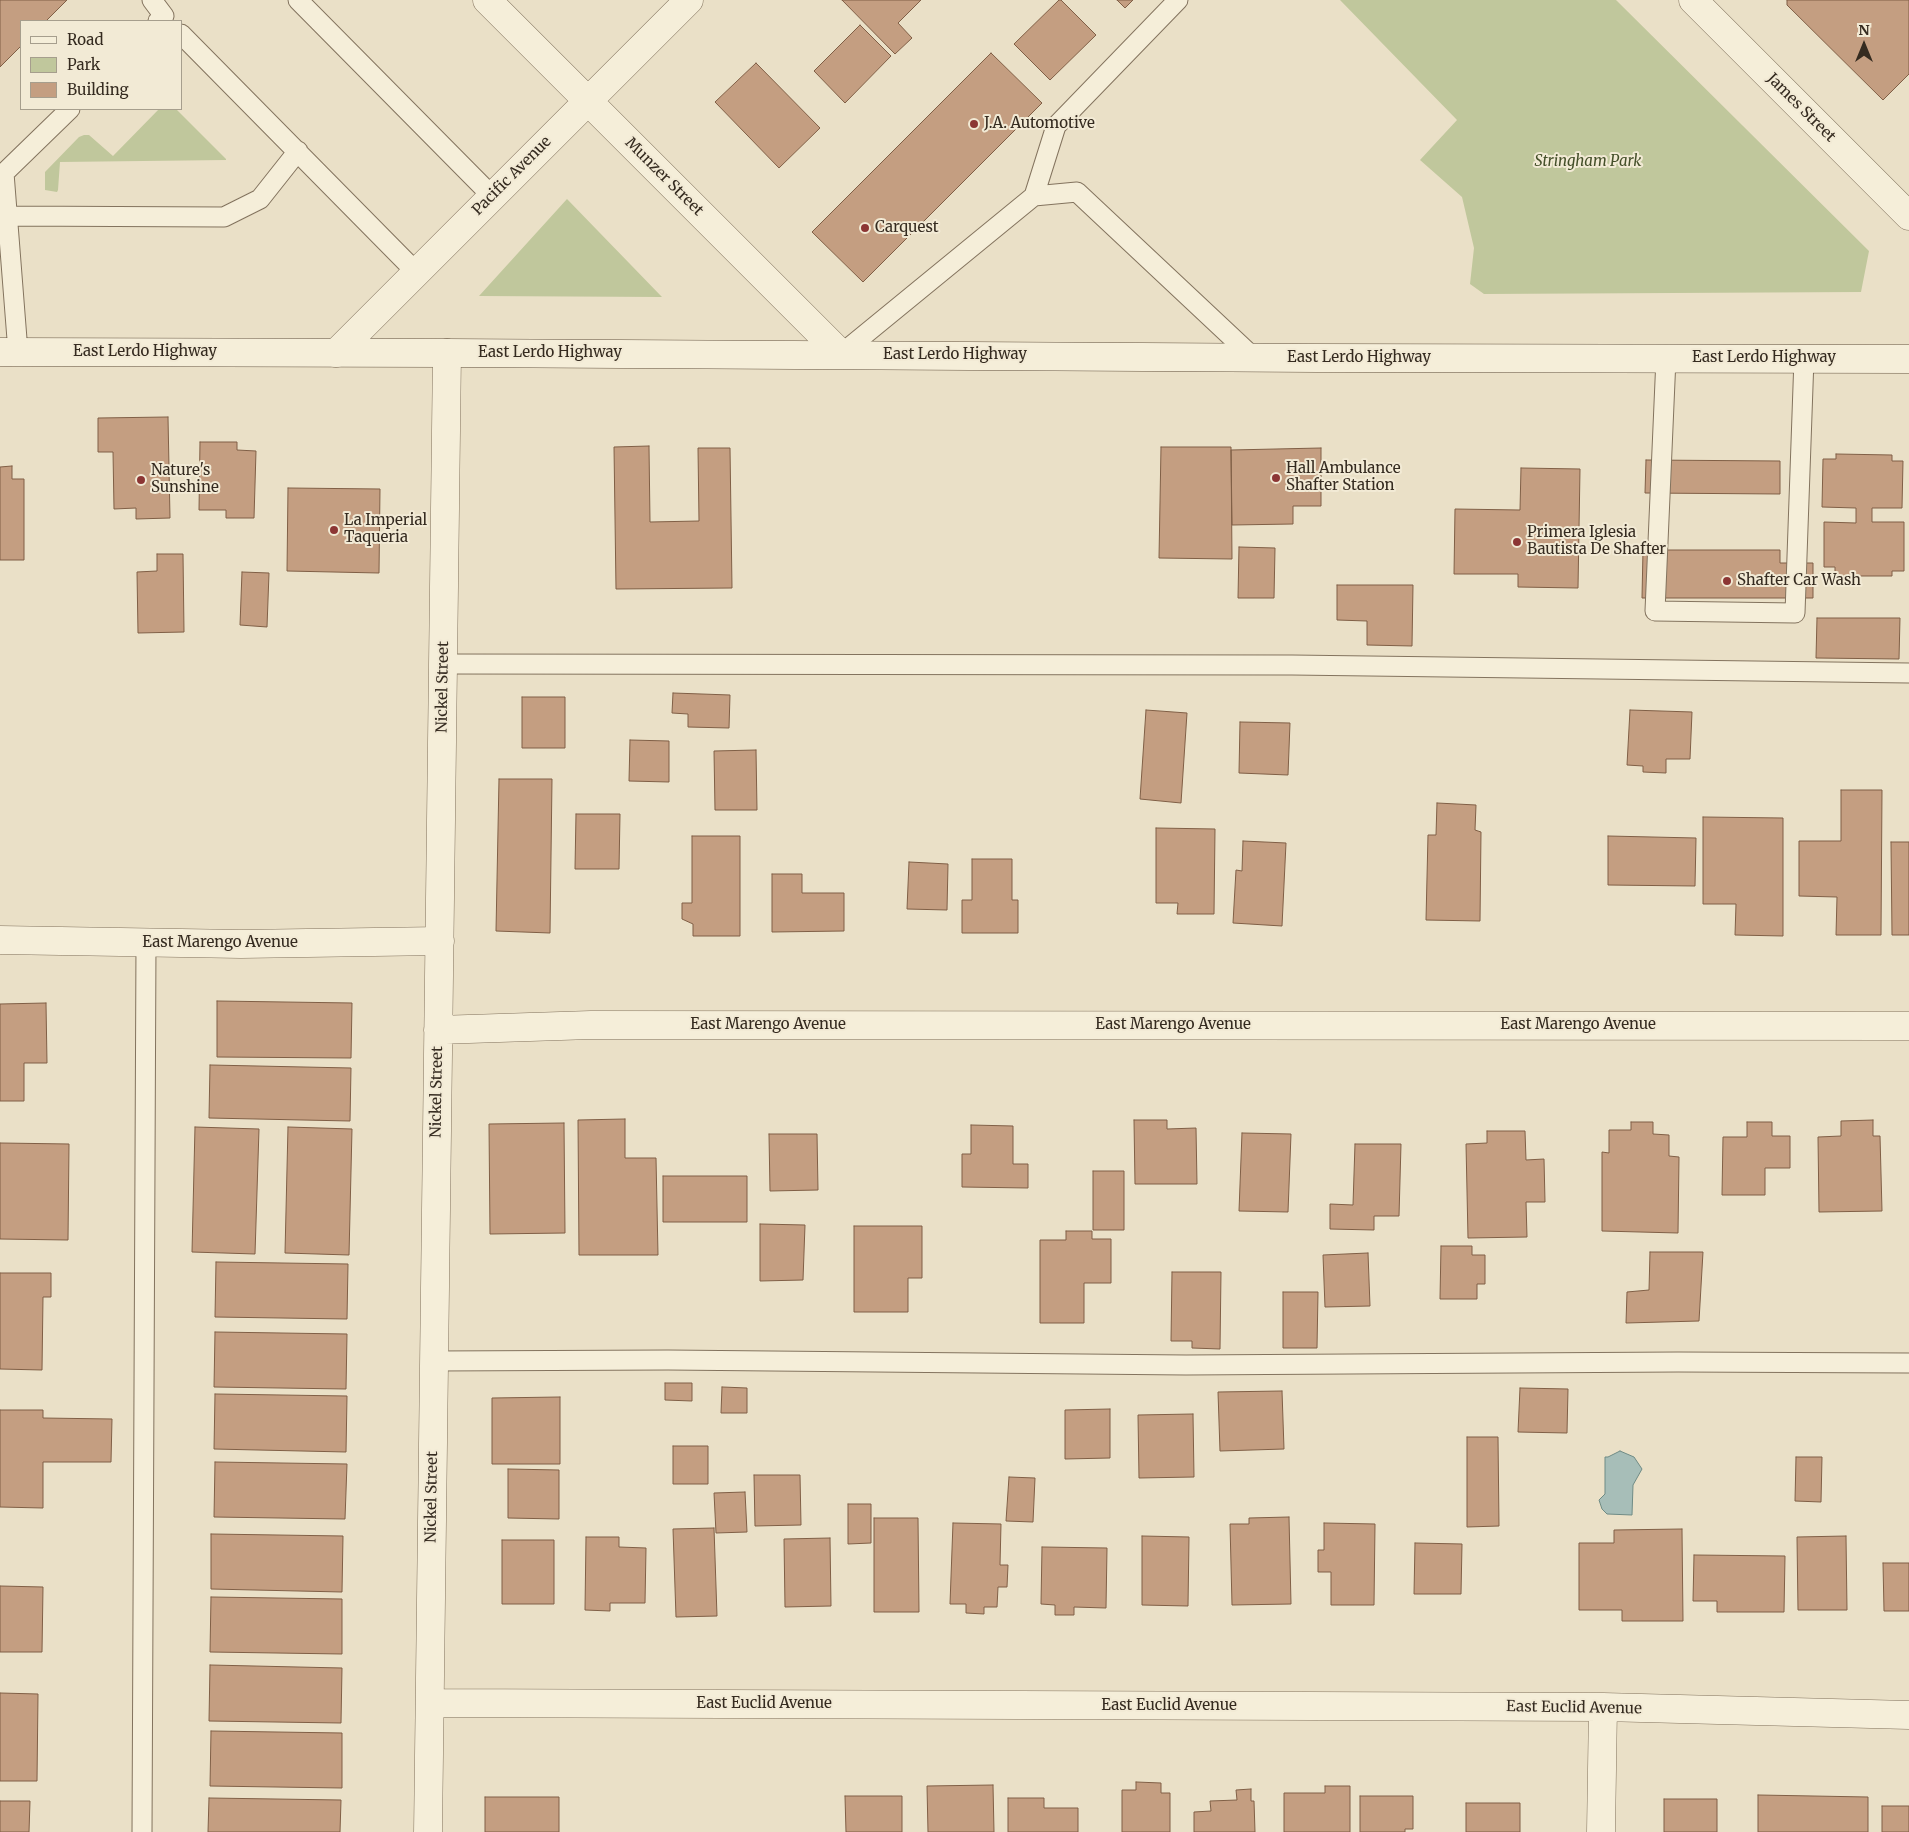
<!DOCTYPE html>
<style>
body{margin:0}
#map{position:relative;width:1909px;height:1832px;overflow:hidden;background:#eae0c7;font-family:Merriweather,serif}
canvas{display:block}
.legend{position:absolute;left:20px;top:20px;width:162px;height:90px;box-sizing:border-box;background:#f2ead5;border:1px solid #a69e8d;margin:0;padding:6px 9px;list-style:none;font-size:15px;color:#352b20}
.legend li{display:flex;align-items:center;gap:10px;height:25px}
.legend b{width:25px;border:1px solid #a69e8d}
.north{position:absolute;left:1839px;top:20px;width:50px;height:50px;-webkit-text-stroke:4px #f2ead5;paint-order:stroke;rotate:0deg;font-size:14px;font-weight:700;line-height:20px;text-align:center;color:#352b20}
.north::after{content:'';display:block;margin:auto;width:18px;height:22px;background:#352b20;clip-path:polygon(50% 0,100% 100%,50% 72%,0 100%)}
</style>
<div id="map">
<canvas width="1909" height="1832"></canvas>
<ul class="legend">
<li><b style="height:6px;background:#f5eed9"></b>Road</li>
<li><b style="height:14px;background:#c0c79c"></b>Park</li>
<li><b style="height:14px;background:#c49e81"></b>Building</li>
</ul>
<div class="north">N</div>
</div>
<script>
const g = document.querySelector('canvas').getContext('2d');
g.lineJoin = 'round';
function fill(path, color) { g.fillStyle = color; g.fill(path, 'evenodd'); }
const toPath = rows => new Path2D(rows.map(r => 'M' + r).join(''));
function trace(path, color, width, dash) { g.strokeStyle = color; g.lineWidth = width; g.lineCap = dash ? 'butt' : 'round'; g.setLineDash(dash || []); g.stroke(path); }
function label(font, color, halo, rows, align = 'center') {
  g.font = font + ' Merriweather,serif'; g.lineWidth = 4; g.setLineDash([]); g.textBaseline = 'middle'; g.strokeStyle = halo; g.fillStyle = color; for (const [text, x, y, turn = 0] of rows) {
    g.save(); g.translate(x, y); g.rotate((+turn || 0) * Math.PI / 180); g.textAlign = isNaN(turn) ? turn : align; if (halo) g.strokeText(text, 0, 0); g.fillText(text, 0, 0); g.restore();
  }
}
const green = toPath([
 [1340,0,1616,0,1869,251,1861,292,1484,294,1470,284,1474,248,1462,197,1420,160,1457,120],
 [159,109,176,109,226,159,226,160,60,162,58,190,57,192,45,190,45,172,79,137,84,135,89,135,113,156],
 [567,199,662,297,479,296]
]);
const water = toPath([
 [1620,1451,1634,1457,1642,1469,1633,1485,1632,1515,1607,1514,1602,1509,1599,1500,1605,1494,1605,1457,1608,1457,1620,1451]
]);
const building = toPath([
 [0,0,67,0,46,21,21,21,21,46,0,67,0,0],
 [842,0,921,0,898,23,912,38,895,54,842,0],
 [1059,0,1061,0,1096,35,1050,80,1014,44,1059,0],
 [1117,0,1133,0,1125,8,1117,0],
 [1787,0,1909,0,1909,74,1883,100,1787,5,1787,0],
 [860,25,891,56,845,103,814,71,860,25],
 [991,53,1042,103,863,282,812,232,991,53],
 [756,63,820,128,779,168,715,102,756,63],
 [168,417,170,518,136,519,136,508,114,509,113,452,98,452,98,418,168,417],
 [200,442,237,442,237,450,256,451,254,518,226,518,226,510,199,510,200,442],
 [649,446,650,522,699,521,698,448,730,448,732,588,616,589,614,447,649,446],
 [1161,447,1231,447,1232,559,1159,558,1161,447],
 [1321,448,1321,506,1293,506,1293,524,1232,525,1231,450,1321,448],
 [1836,454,1892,455,1892,461,1903,461,1902,508,1872,508,1872,522,1904,522,1904,571,1892,571,1892,576,1835,576,1835,567,1824,567,1824,522,1856,523,1856,508,1822,507,1823,459,1836,459,1836,454],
 [1646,460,1780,461,1780,494,1645,493,1646,460],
 [12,466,12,479,24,479,24,560,0,560,0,467,12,466],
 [1521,468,1580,469,1578,588,1518,587,1518,574,1454,574,1455,509,1520,510,1521,468],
 [288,488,380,489,379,573,287,571,288,488],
 [1239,547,1275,548,1274,598,1238,598,1239,547],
 [1643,550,1780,550,1780,563,1813,563,1813,598,1642,598,1643,550],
 [157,554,183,554,184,632,138,633,137,572,157,571,157,554],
 [242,572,269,573,267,627,240,625,242,572],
 [1337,585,1413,585,1412,646,1367,645,1367,621,1337,620,1337,585],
 [1817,618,1900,618,1899,659,1816,658,1817,618],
 [673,693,730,695,729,728,688,727,688,714,672,713,673,693],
 [522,697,565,697,565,748,522,748,522,697],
 [1146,710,1187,713,1181,803,1140,799,1146,710],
 [1630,710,1692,712,1690,759,1666,759,1666,773,1643,772,1643,766,1627,765,1630,710],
 [1240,722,1290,723,1288,775,1239,773,1240,722],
 [630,740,669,741,669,782,629,781,630,740],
 [756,750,757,810,715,810,714,751,756,750],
 [499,779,552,779,550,933,496,931,499,779],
 [1841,790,1882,790,1881,935,1836,935,1837,897,1799,896,1799,841,1841,841,1841,790],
 [1437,803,1476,805,1475,830,1481,832,1480,921,1426,920,1428,835,1436,835,1437,803],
 [576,814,620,814,619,869,575,869,576,814],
 [1703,817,1783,818,1783,936,1735,935,1736,904,1703,904,1703,817],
 [1156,828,1215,829,1214,914,1177,914,1178,903,1156,903,1156,828],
 [692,836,740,836,740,936,693,936,693,924,682,919,682,903,692,903,692,836],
 [1608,836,1696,838,1695,886,1608,885,1608,836],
 [1243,841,1286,843,1282,926,1233,923,1236,870,1242,871,1243,841],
 [1891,842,1909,842,1909,935,1892,935,1891,842],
 [972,859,1012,859,1012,900,1018,900,1018,933,962,933,962,900,972,900,972,859],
 [909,862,948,864,947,910,907,909,909,862],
 [772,874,802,874,802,893,844,893,844,931,772,932,772,874],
 [217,1001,352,1003,351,1058,217,1057,217,1001],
 [46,1003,47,1063,24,1063,24,1101,0,1101,0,1004,46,1003],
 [210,1065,351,1068,350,1121,209,1118,210,1065],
 [625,1119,625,1158,656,1158,658,1255,579,1255,578,1120,625,1119],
 [1134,1120,1167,1120,1167,1129,1196,1128,1197,1184,1135,1184,1134,1120],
 [1873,1120,1873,1136,1880,1136,1882,1211,1819,1212,1818,1137,1841,1136,1841,1121,1873,1120],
 [1631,1122,1653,1122,1653,1134,1669,1135,1669,1156,1679,1157,1678,1233,1602,1231,1602,1152,1609,1153,1609,1130,1631,1130,1631,1122],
 [1747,1122,1772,1122,1772,1136,1790,1136,1790,1168,1765,1168,1765,1195,1722,1195,1723,1137,1747,1137,1747,1122],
 [564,1123,565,1233,490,1234,489,1124,564,1123],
 [971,1125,1013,1126,1013,1164,1028,1164,1028,1188,962,1187,962,1154,971,1154,971,1125],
 [195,1127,259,1129,255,1254,192,1252,195,1127],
 [288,1127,352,1129,349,1255,285,1253,288,1127],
 [1487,1131,1525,1131,1526,1160,1544,1159,1545,1202,1526,1202,1527,1237,1468,1238,1466,1144,1487,1143,1487,1131],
 [1242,1133,1291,1134,1288,1212,1239,1211,1242,1133],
 [769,1134,817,1134,818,1190,770,1191,769,1134],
 [0,1143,69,1144,68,1240,0,1239,0,1143],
 [1355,1144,1401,1144,1399,1216,1374,1216,1374,1230,1330,1229,1330,1204,1353,1205,1355,1144],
 [1093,1171,1124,1171,1124,1230,1093,1230,1093,1171],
 [663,1176,747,1176,747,1222,663,1222,663,1176],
 [760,1224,805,1225,803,1280,760,1281,760,1224],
 [854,1226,922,1226,922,1278,908,1278,908,1312,854,1312,854,1226],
 [1066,1231,1092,1231,1092,1239,1111,1239,1111,1283,1084,1283,1084,1323,1040,1323,1040,1240,1066,1240,1066,1231],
 [1441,1246,1472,1246,1472,1255,1485,1255,1485,1284,1477,1284,1477,1299,1440,1299,1441,1246],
 [1650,1252,1703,1252,1699,1321,1626,1323,1627,1292,1649,1290,1650,1252],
 [1368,1253,1370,1306,1325,1307,1323,1255,1368,1253],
 [216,1262,348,1264,347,1319,215,1317,216,1262],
 [1172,1272,1221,1272,1220,1349,1192,1348,1192,1341,1171,1341,1172,1272],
 [0,1273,51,1273,51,1297,43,1297,42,1370,0,1369,0,1273],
 [1283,1292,1318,1292,1317,1348,1283,1348,1283,1292],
 [215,1332,347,1334,346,1389,214,1387,215,1332],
 [665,1383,692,1383,692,1401,665,1400,665,1383],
 [722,1387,747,1388,747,1413,721,1413,722,1387],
 [1520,1388,1568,1389,1567,1433,1518,1432,1520,1388],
 [1282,1391,1284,1449,1220,1451,1218,1392,1282,1391],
 [215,1394,347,1396,346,1452,214,1449,215,1394],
 [560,1397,560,1464,492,1464,492,1398,560,1397],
 [1110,1409,1110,1458,1065,1459,1065,1410,1110,1409],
 [0,1410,43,1410,43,1418,112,1419,111,1462,43,1462,43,1508,0,1507,0,1410],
 [1193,1414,1194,1477,1139,1478,1138,1415,1193,1414],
 [1467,1437,1498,1437,1499,1526,1467,1527,1467,1437],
 [673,1446,708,1446,708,1484,673,1484,673,1446],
 [1796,1457,1822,1457,1821,1502,1795,1501,1796,1457],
 [215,1462,347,1464,345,1519,214,1517,215,1462],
 [508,1469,559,1470,559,1519,508,1518,508,1469],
 [754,1475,800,1475,801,1525,755,1526,754,1475],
 [1009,1477,1035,1478,1033,1522,1006,1521,1009,1477],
 [745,1492,747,1532,716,1533,714,1493,745,1492],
 [848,1504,871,1504,871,1543,848,1544,848,1504],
 [1289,1517,1291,1604,1232,1605,1230,1524,1249,1524,1249,1518,1289,1517],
 [874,1518,918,1518,919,1612,874,1612,874,1518],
 [953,1523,1001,1524,1000,1565,1008,1565,1007,1587,998,1587,997,1607,984,1607,984,1614,966,1613,966,1604,950,1604,953,1523],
 [1324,1523,1375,1524,1374,1605,1331,1605,1331,1572,1318,1572,1318,1550,1324,1550,1324,1523],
 [714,1528,717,1616,676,1617,673,1529,714,1528],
 [1682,1529,1683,1621,1622,1621,1622,1610,1579,1610,1579,1543,1614,1543,1614,1530,1682,1529],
 [211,1534,343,1536,342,1592,211,1589,211,1534],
 [1142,1536,1189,1537,1188,1606,1142,1605,1142,1536],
 [1846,1536,1847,1610,1798,1610,1797,1537,1846,1536],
 [586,1537,619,1537,619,1547,646,1548,645,1603,610,1603,610,1611,585,1610,586,1537],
 [830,1538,831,1606,785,1607,784,1539,830,1538],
 [502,1540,554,1540,554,1604,502,1604,502,1540],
 [1415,1543,1462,1544,1461,1594,1414,1594,1415,1543],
 [1042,1547,1107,1548,1106,1608,1074,1607,1074,1615,1055,1615,1055,1605,1041,1604,1042,1547],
 [1694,1555,1785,1556,1784,1612,1717,1612,1717,1601,1693,1601,1694,1555],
 [1883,1563,1909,1563,1909,1611,1884,1611,1883,1563],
 [0,1586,43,1587,42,1652,0,1652,0,1586],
 [211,1597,342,1599,342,1654,210,1652,211,1597],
 [210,1665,342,1668,341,1723,209,1721,210,1665],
 [0,1693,38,1694,37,1781,0,1781,0,1693],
 [211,1731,342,1733,342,1788,210,1786,211,1731],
 [1136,1782,1161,1783,1161,1793,1170,1793,1170,1832,1122,1832,1122,1790,1136,1790,1136,1782],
 [993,1785,994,1832,928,1832,927,1786,993,1785],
 [1325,1786,1350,1786,1350,1832,1284,1832,1284,1793,1325,1793,1325,1786],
 [1251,1789,1251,1801,1254,1801,1255,1832,1194,1832,1194,1812,1211,1811,1210,1801,1237,1800,1236,1790,1251,1789],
 [1758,1795,1868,1797,1868,1832,1758,1832,1758,1795],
 [845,1796,902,1796,902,1832,846,1832,845,1796],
 [1360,1796,1413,1796,1413,1829,1405,1829,1405,1832,1360,1832,1360,1796],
 [485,1797,559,1797,559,1832,485,1832,485,1797],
 [209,1798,341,1800,340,1832,208,1832,209,1798],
 [1008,1798,1044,1798,1044,1808,1078,1808,1078,1832,1008,1832,1008,1798],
 [1664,1799,1717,1799,1717,1832,1664,1832,1664,1799],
 [0,1801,30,1801,29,1832,0,1832,0,1801],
 [1466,1803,1520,1803,1520,1832,1466,1832,1466,1803],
 [1882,1806,1909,1806,1909,1832,1882,1832,1882,1806]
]);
const lane = toPath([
 [152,0,164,16,158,21],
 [298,0,492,196],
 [181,34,416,272],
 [4,173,18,352],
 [0,177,70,109],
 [1034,196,1056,126,1178,0],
 [8,216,224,217,260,199,298,151],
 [841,354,1034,196,1077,192,1254,358],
 [1666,358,1655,611,1795,613,1804,358],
 [443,664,1292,665,1909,673],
 [434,1361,668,1360,1186,1365,1678,1362,1909,1363],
 [142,1832,146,942]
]);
const street = toPath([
 [487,0,841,354],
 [1693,0,1909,216],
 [336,353,689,0],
 [0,940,241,944,440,941],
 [438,1030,591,1025,1909,1026],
 [430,1703,1603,1707,1909,1715],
 [428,1832,447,353],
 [1601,1832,1603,1707]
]);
const secondary = toPath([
 [0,352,447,353,1316,358,1909,359]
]);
const markers = [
 [974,124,5,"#8c3634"],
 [865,228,5,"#8c3634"],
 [1276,478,5,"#8c3634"],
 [141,480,5,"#8c3634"],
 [334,530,5,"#8c3634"],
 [1517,542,5,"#8c3634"],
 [1727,581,5,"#8c3634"]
];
const streetNames = [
 ["James Street",1801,108,45],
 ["Pacific Avenue",512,176,-45],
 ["Munzer Street",664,177,45],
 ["East Lerdo Highway",145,352],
 ["East Lerdo Highway",550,353],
 ["East Lerdo Highway",955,355],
 ["East Lerdo Highway",1359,358],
 ["East Lerdo Highway",1764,358],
 ["Nickel Street",443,687,-89],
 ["East Marengo Avenue",220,943],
 ["East Marengo Avenue",768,1025],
 ["East Marengo Avenue",1173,1025],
 ["East Marengo Avenue",1578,1025],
 ["Nickel Street",437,1092,-89],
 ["Nickel Street",432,1497,-89],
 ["East Euclid Avenue",764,1704],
 ["East Euclid Avenue",1169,1706],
 ["East Euclid Avenue",1574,1708,1]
];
const poiNames = [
 ["J.A. Automotive",984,124],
 ["Carquest",875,228],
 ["Hall Ambulance",1286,469],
 ["Shafter Station",1286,486],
 ["Nature's",151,471],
 ["Sunshine",151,488],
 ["La Imperial",344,521],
 ["Taqueria",344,538],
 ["Primera Iglesia",1527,533],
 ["Bautista De Shafter",1527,550],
 ["Shafter Car Wash",1737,581]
];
const parkNames = [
 ["Stringham Park",1588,162]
];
fill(green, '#c0c79c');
fill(water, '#a7beb8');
trace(water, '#6f8b85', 1);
fill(building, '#c49e81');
trace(building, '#805f46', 1);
trace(lane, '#83735e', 21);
trace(street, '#83735e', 29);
trace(secondary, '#655441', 29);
trace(lane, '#f5eed9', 19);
trace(street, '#f5eed9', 28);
trace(secondary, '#f5eed9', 28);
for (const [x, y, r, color] of markers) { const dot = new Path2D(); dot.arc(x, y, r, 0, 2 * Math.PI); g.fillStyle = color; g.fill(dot); trace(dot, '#f2ead5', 2); }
label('15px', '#352b20', '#f2ead5', streetNames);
label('15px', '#352b20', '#f2ead5', poiNames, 'left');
label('italic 15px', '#444f29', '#f2ead5', parkNames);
</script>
